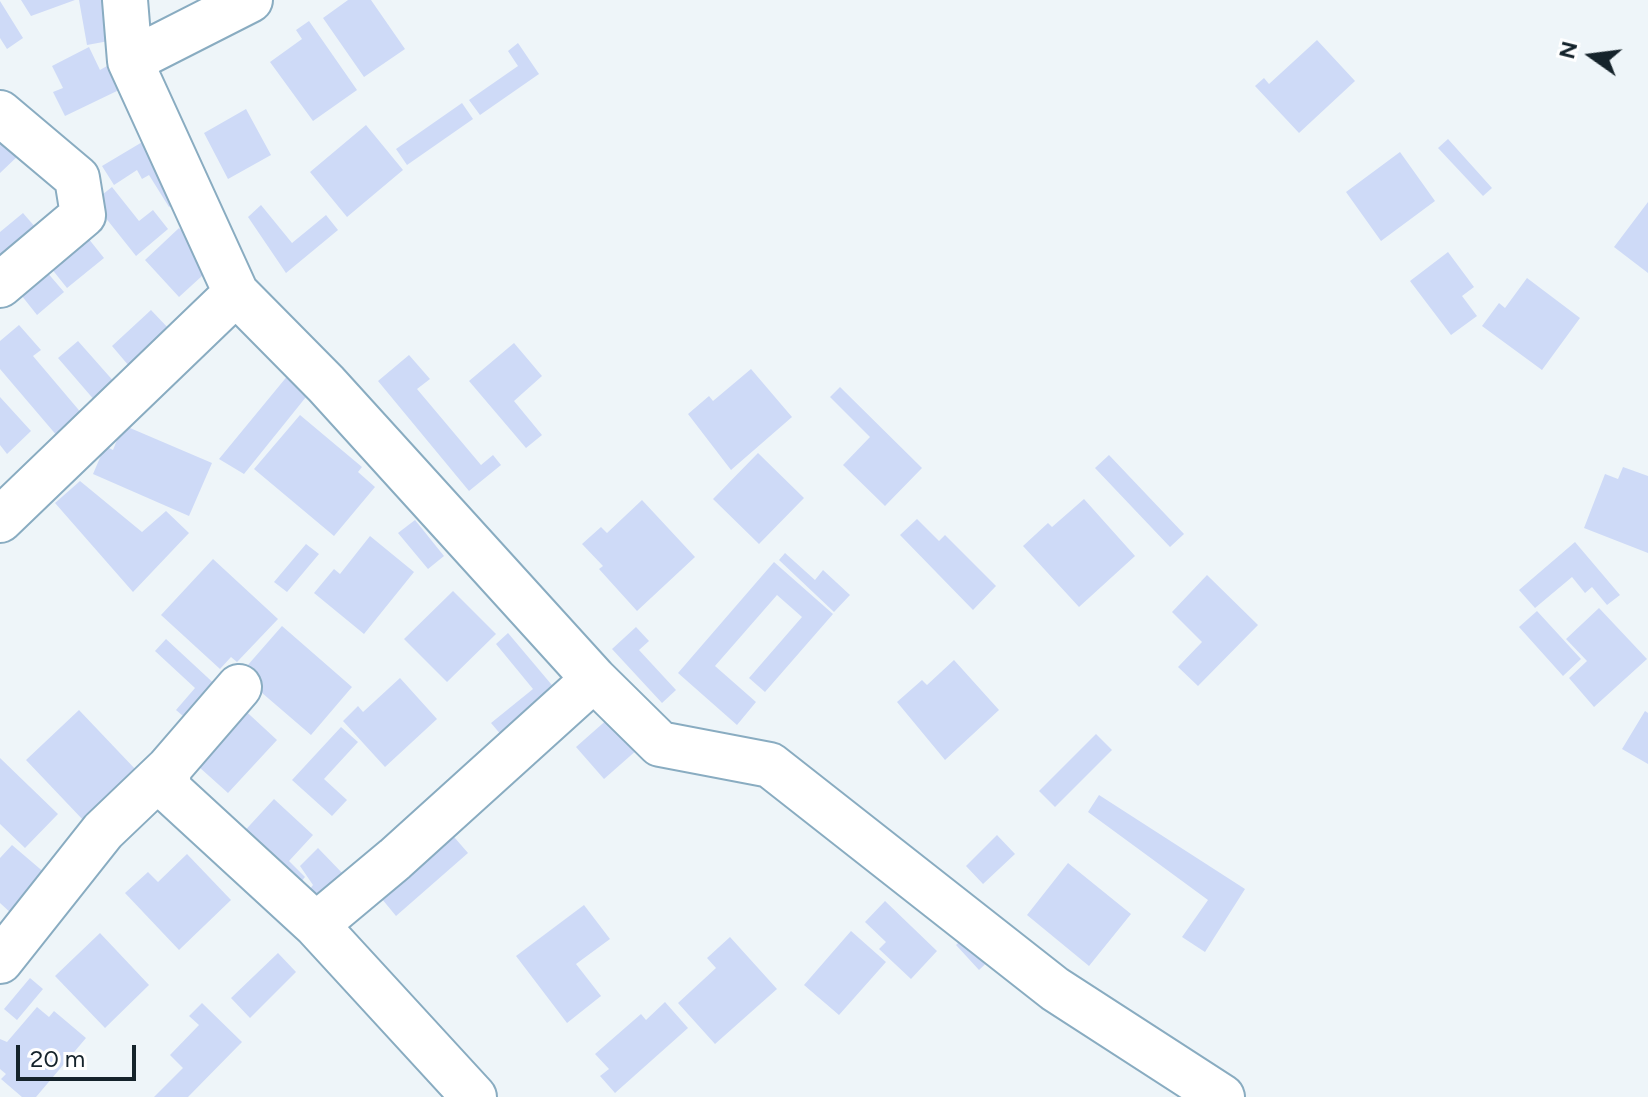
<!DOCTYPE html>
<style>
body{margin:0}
#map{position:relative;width:1648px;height:1097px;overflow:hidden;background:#eef5f9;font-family:Figtree,sans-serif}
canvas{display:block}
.north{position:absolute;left:1552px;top:16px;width:80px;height:80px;-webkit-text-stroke:6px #fff;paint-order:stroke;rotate:284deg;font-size:22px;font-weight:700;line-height:32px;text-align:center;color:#15232b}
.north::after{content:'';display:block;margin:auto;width:28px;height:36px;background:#15232b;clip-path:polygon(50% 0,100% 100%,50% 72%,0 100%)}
.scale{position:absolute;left:16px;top:1045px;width:120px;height:36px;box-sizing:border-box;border:4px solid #15232b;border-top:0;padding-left:10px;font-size:24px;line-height:28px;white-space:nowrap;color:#15232b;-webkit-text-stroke:6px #fff;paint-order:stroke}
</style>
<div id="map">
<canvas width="1648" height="1097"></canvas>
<div class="north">N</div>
<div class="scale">20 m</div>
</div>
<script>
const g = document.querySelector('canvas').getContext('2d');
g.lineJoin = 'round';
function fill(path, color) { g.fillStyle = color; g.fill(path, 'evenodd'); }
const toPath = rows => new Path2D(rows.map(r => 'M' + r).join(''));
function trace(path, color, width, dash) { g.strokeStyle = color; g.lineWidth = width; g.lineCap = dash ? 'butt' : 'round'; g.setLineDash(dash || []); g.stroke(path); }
const building = toPath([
 [21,0,75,0,31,16],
 [79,0,108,0,114,40,87,45],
 [348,0,371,0,405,49,364,77,323,18],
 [0,1,23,38,7,49,0,38],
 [309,21,357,90,313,121,270,62,302,39,296,30],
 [1317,40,1355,81,1299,133,1255,86,1264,78,1269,84],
 [518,43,539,74,480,115,469,100,518,66,508,51],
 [89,47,100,70,107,66,119,90,65,116,53,92,63,88,52,66],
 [462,103,473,119,407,165,396,149],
 [246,109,271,155,228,179,204,133],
 [366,125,403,170,347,217,310,172],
 [0,133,20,154,0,173],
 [149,138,185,198,169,207,149,175,142,179,137,170,114,185,102,166],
 [1448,139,1492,188,1483,196,1438,148],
 [1400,152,1435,201,1381,241,1346,192],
 [112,187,139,221,153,210,168,229,136,256,93,202],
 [1648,202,1648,273,1614,247],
 [261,205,292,243,326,215,338,230,286,273,248,217],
 [23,213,42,235,0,271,0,232],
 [80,228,104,258,67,288,43,258],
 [179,228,214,265,179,297,145,260],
 [1448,252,1474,287,1462,296,1477,316,1451,335,1410,281],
 [40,264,64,292,37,315,14,286],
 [1527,278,1580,318,1542,370,1482,326,1499,303,1505,308],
 [151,310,170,330,129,366,112,346],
 [19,325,41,350,33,356,83,415,58,437,0,369,0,341],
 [78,341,116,384,96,402,58,358],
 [514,343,542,376,514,401,542,435,526,448,469,381],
 [409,355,430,379,417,389,481,465,493,455,501,465,469,491,378,381],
 [751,369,792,417,731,470,688,414,709,396,713,401],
 [289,374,310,392,244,474,219,459],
 [840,387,922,468,885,506,843,465,870,437,830,397],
 [0,397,31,431,7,454,0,445],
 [300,415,362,467,358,472,375,487,334,536,254,469],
 [123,425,212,463,189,516,93,474,105,446,113,450],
 [758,453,804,498,759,544,713,499],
 [1109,455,1184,534,1170,547,1095,468],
 [1623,467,1648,476,1648,553,1584,528,1605,474,1618,479],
 [80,481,142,532,166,511,189,533,133,592,55,503],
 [1084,499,1135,556,1079,607,1023,546,1048,523,1052,527],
 [642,500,695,557,637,611,599,569,603,566,582,544,601,527,607,533],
 [917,519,939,541,945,535,996,586,973,610,900,535],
 [415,520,444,556,428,569,398,533],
 [370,536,414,572,364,634,314,593,334,569,340,574],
 [1575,542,1620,595,1607,605,1592,587,1585,593,1572,577,1535,608,1519,590],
 [306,544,319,554,287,592,274,582],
 [785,553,815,580,823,570,850,595,834,612,779,560],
 [213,559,278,619,237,662,231,657,220,669,161,615],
 [774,562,833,614,765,692,749,678,802,617,777,595,715,666,756,702,737,725,678,673],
 [1207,575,1258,625,1198,686,1178,667,1202,642,1172,612],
 [453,591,496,634,447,682,404,639],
 [1599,608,1647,659,1594,707,1569,678,1587,661,1566,639],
 [1537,611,1581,659,1563,676,1519,627],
 [282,626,352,687,311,735,240,674],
 [636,627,649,641,639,650,676,690,662,703,612,649],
 [508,633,562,697,508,743,491,723,533,689,496,644],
 [166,639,220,689,190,722,176,710,195,688,155,651],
 [954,660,999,710,945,760,897,702,922,680,927,685],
 [400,678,437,719,385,767,343,721,358,706,363,712],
 [238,704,277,740,228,793,189,758],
 [79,710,137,771,84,821,26,760],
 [1645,711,1648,713,1648,764,1622,749],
 [610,717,638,749,604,779,576,747],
 [341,727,358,742,324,779,347,800,332,816,292,780],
 [1096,734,1112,750,1055,807,1039,791],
 [0,758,58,814,25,848,0,824],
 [1099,795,1245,889,1205,952,1182,937,1208,900,1088,812],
 [274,799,313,835,289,861,305,877,295,889,239,837],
 [448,830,468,853,396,916,377,893],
 [997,835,1015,854,983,884,966,866],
 [12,845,46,874,12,914,0,903,0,858],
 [318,848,347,878,315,917,299,903,313,885,300,866],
 [187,854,231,900,179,950,125,893,148,872,158,882],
 [1068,863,1131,914,1089,966,1027,915],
 [885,901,937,951,911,979,879,949,886,942,865,922],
 [584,905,610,939,576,964,601,996,567,1023,516,956],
 [851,931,886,962,839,1015,804,985],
 [970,931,994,956,979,970,956,945],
 [100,933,149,985,105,1028,55,976],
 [730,937,777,989,715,1044,678,1003,716,968,707,958],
 [278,953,296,972,250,1018,231,998],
 [30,978,43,989,17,1020,4,1009],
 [665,1002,688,1028,615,1093,600,1076,609,1069,595,1054,641,1014,646,1020],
 [202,1003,242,1042,188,1097,154,1097,183,1068,170,1055,199,1025,189,1016],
 [37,1007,49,1017,54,1011,86,1038,36,1097,22,1097,1,1079,6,1074,0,1069,0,1039,7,1042]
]);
const minor = toPath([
 [125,0,130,61,236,293,326,384,594,679,660,744,770,765,1055,989,1222,1097],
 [130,61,250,0],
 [0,113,77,178,83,215,0,285],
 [0,520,236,293],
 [169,768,167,788,316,925,474,1097],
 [316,925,395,859,594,679],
 [0,961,103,831,169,768,239,687]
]);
fill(building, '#cedaf7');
trace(minor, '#89acc1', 48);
trace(minor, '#fff', 44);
</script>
